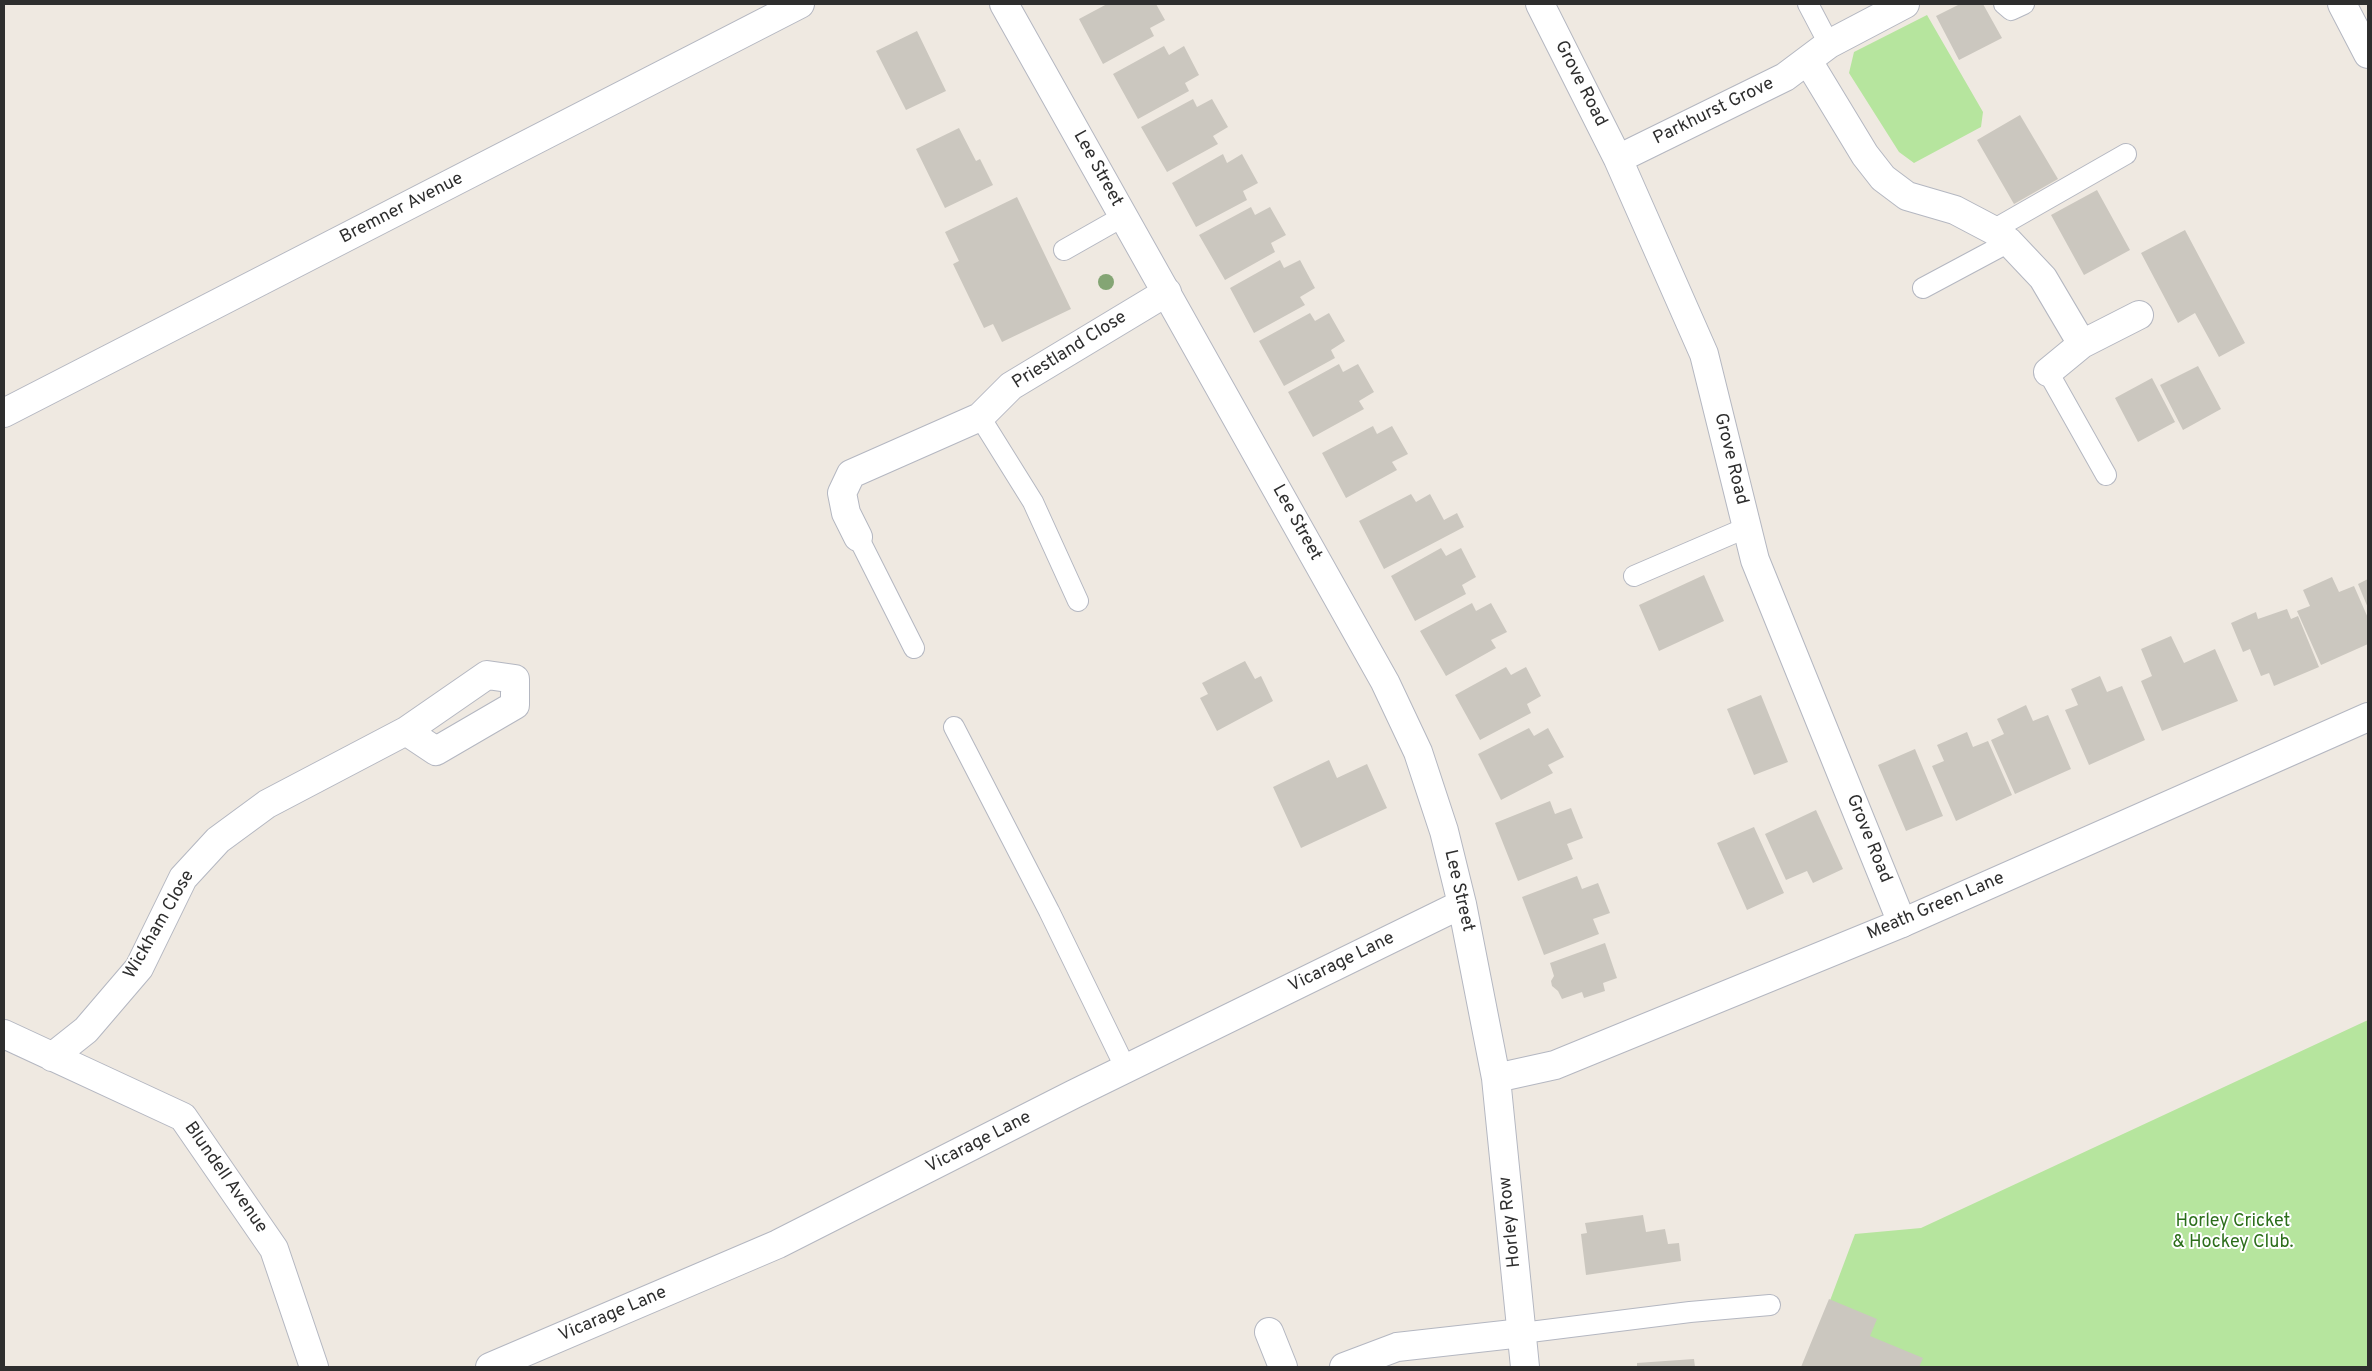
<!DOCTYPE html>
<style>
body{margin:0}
#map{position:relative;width:2372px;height:1371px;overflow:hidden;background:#efe9e1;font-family:Overpass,sans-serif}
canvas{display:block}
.frame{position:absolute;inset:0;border:5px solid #2e2e2e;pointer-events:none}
</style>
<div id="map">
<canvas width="2372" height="1371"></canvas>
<div class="frame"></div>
</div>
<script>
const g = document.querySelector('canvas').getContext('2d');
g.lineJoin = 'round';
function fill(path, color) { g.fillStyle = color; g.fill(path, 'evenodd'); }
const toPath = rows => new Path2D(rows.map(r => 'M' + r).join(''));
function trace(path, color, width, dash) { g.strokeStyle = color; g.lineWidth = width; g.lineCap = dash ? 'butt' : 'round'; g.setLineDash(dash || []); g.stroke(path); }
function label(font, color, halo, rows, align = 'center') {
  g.font = font + ' Overpass,sans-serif'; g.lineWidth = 4; g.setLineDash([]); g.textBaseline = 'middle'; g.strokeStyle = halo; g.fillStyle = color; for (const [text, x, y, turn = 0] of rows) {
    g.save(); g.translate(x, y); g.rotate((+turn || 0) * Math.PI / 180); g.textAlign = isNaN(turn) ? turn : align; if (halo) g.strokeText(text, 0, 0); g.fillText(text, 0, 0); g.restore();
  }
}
const green = toPath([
 [1927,15,1983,112,1981,127,1914,163,1899,152,1849,73,1854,52],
 [2368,1020,2368,1367,1805,1367,1855,1234,1921,1228]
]);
const building = toPath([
 [1107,4,1156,4,1165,20,1150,28,1154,36,1103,64,1079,19],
 [1960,4,1983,4,2002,38,1959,60,1936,16],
 [917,31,946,91,906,110,876,51],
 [1164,46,1169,55,1184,46,1199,75,1185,83,1189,91,1138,119,1113,74],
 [1193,99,1197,107,1212,99,1228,127,1213,136,1218,144,1167,172,1141,127],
 [2020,115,2058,179,2014,204,1977,140],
 [959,128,976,161,980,159,993,185,945,208,916,149],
 [1223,154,1227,163,1242,154,1258,183,1243,191,1247,200,1196,227,1172,183],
 [2097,190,2130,250,2084,275,2051,215],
 [1017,197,1071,309,1002,342,993,324,984,328,953,264,959,261,945,232],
 [1251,207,1255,215,1270,207,1286,235,1271,243,1275,252,1225,280,1199,235],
 [2185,230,2245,343,2219,357,2195,313,2178,323,2141,253],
 [1280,260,1284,268,1300,260,1315,288,1300,297,1305,305,1254,333,1230,288],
 [1310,313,1315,321,1329,313,1345,341,1331,350,1335,358,1284,386,1259,341],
 [1339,364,1343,372,1358,364,1374,392,1359,401,1364,409,1313,437,1288,392],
 [2198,366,2221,409,2183,430,2160,385],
 [2152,378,2175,422,2138,442,2115,398],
 [1373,426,1377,434,1392,426,1408,454,1392,462,1397,470,1346,498,1322,453],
 [1411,494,1416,502,1430,494,1444,520,1457,513,1464,527,1384,569,1359,521],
 [1441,548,1446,556,1461,548,1476,577,1462,585,1466,594,1415,621,1391,576],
 [1704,575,1724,621,1659,651,1639,605],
 [2332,577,2339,592,2354,586,2368,618,2368,644,2321,665,2297,611,2310,606,2303,590],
 [2368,579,2368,608,2358,584],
 [1472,603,1476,611,1491,603,1507,632,1491,640,1496,648,1446,676,1420,631],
 [2287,609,2291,619,2298,616,2319,667,2274,686,2269,673,2261,676,2250,649,2243,652,2231,623,2256,612,2258,619],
 [2171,636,2184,663,2215,649,2238,701,2162,731,2141,681,2152,676,2141,649],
 [1245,661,1255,679,1261,676,1273,701,1217,731,1200,698,1208,694,1202,683],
 [1506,667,1511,675,1526,667,1541,696,1527,704,1531,713,1480,740,1455,695],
 [2100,676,2107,692,2122,686,2145,740,2089,765,2065,710,2078,705,2071,689],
 [1761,695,1788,762,1754,775,1727,709],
 [2026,705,2033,721,2048,715,2071,769,2015,794,1991,740,2004,734,1997,719],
 [1529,728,1534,736,1548,728,1564,757,1548,765,1553,773,1501,800,1478,754],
 [1967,732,1973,747,1988,741,2012,795,1956,821,1932,766,1944,761,1937,745],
 [1915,749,1943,816,1906,831,1878,765],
 [1329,760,1337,778,1367,764,1387,808,1301,848,1273,787],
 [1550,801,1555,814,1571,808,1583,838,1567,844,1573,859,1518,881,1495,823],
 [1816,810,1843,869,1813,883,1807,871,1786,880,1765,834],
 [1754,827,1784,893,1747,910,1717,843],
 [1577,876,1582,889,1598,883,1610,913,1593,919,1599,934,1544,955,1522,897],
 [1605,943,1617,978,1603,983,1605,991,1584,998,1582,992,1562,999,1558,991,1552,986,1551,981,1554,976,1550,963],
 [1643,1215,1646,1232,1665,1229,1668,1244,1679,1243,1681,1261,1586,1275,1581,1234,1587,1233,1585,1223],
 [1829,1299,1877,1319,1870,1336,1923,1358,1919,1367,1801,1367],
 [1694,1359,1695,1367,1637,1367,1637,1363]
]);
const service = toPath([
 [1808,4,1829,44],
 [2004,4,2011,10,2024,4],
 [1993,230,2126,154],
 [1064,250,1124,216],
 [1923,288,2009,242],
 [2048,372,2106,475],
 [980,417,1033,502,1078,601],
 [858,537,914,648],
 [1634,576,1748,527],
 [954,727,1049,911,1126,1069],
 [1522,1333,1690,1312,1770,1305]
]);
const minor = toPath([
 [1540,4,1618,159,1704,354,1755,560,1902,923],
 [2342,4,2368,54],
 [1808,61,1865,155,1883,178,1907,196,1955,210,1993,230,2009,242,2043,278,2082,344],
 [1618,159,1785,77,1829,44,1905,4],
 [2048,372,2082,344,2139,315],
 [4,413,800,4],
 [858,537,846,513,842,493,851,474,980,417,1011,386,1167,292],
 [4,1034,183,1117,274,1249,314,1367],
 [52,1057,86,1030,139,968,183,878,218,840,267,804,406,731,436,751,515,705,515,679,487,675,406,731],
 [1269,1332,1283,1367],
 [1344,1367,1397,1347,1522,1333]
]);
const tertiary = toPath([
 [1004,4,1385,682,1418,752,1444,831,1462,904,1496,1078,1525,1367],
 [1496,1078,1555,1065,1902,923,2368,717],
 [490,1367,778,1244,1074,1094,1462,904]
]);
const trees = [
 [1106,282]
];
const streetNames = [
 ["Grove Road",1580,84,63],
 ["Parkhurst Grove",1714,112,-26],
 ["Lee Street",1097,169,61],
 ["Bremner Avenue",402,209,-27],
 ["Priestland Close",1070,351,-32],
 ["Grove Road",1730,459,76],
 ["Lee Street",1296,523,61],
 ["Grove Road",1868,839,68],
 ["Lee Street",1458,891,77],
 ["Meath Green Lane",1936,907,-23],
 ["Wickham Close",160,925,-60],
 ["Vicarage Lane",1342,963,-26],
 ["Vicarage Lane",979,1143,-27],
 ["Blundell Avenue",225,1178,55],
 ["Horley Row",1511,1222,-96],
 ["Vicarage Lane",613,1315,-23]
];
const parkNames = [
 ["Horley Cricket",2233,1222],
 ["& Hockey Club.",2233,1243]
];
fill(green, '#b6e59e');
fill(building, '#cbc7bf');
trace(service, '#b4b7c1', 22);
trace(minor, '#b4b7c1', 30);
trace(tertiary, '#b4b7c1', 30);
trace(service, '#fff', 20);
trace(minor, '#fff', 28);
trace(tertiary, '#fff', 28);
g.fillStyle = '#84a574';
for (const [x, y] of trees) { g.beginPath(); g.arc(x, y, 8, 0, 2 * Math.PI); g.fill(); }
label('18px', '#2e2e2e', '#fff', streetNames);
label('18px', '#2c6e1b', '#fff', parkNames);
</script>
